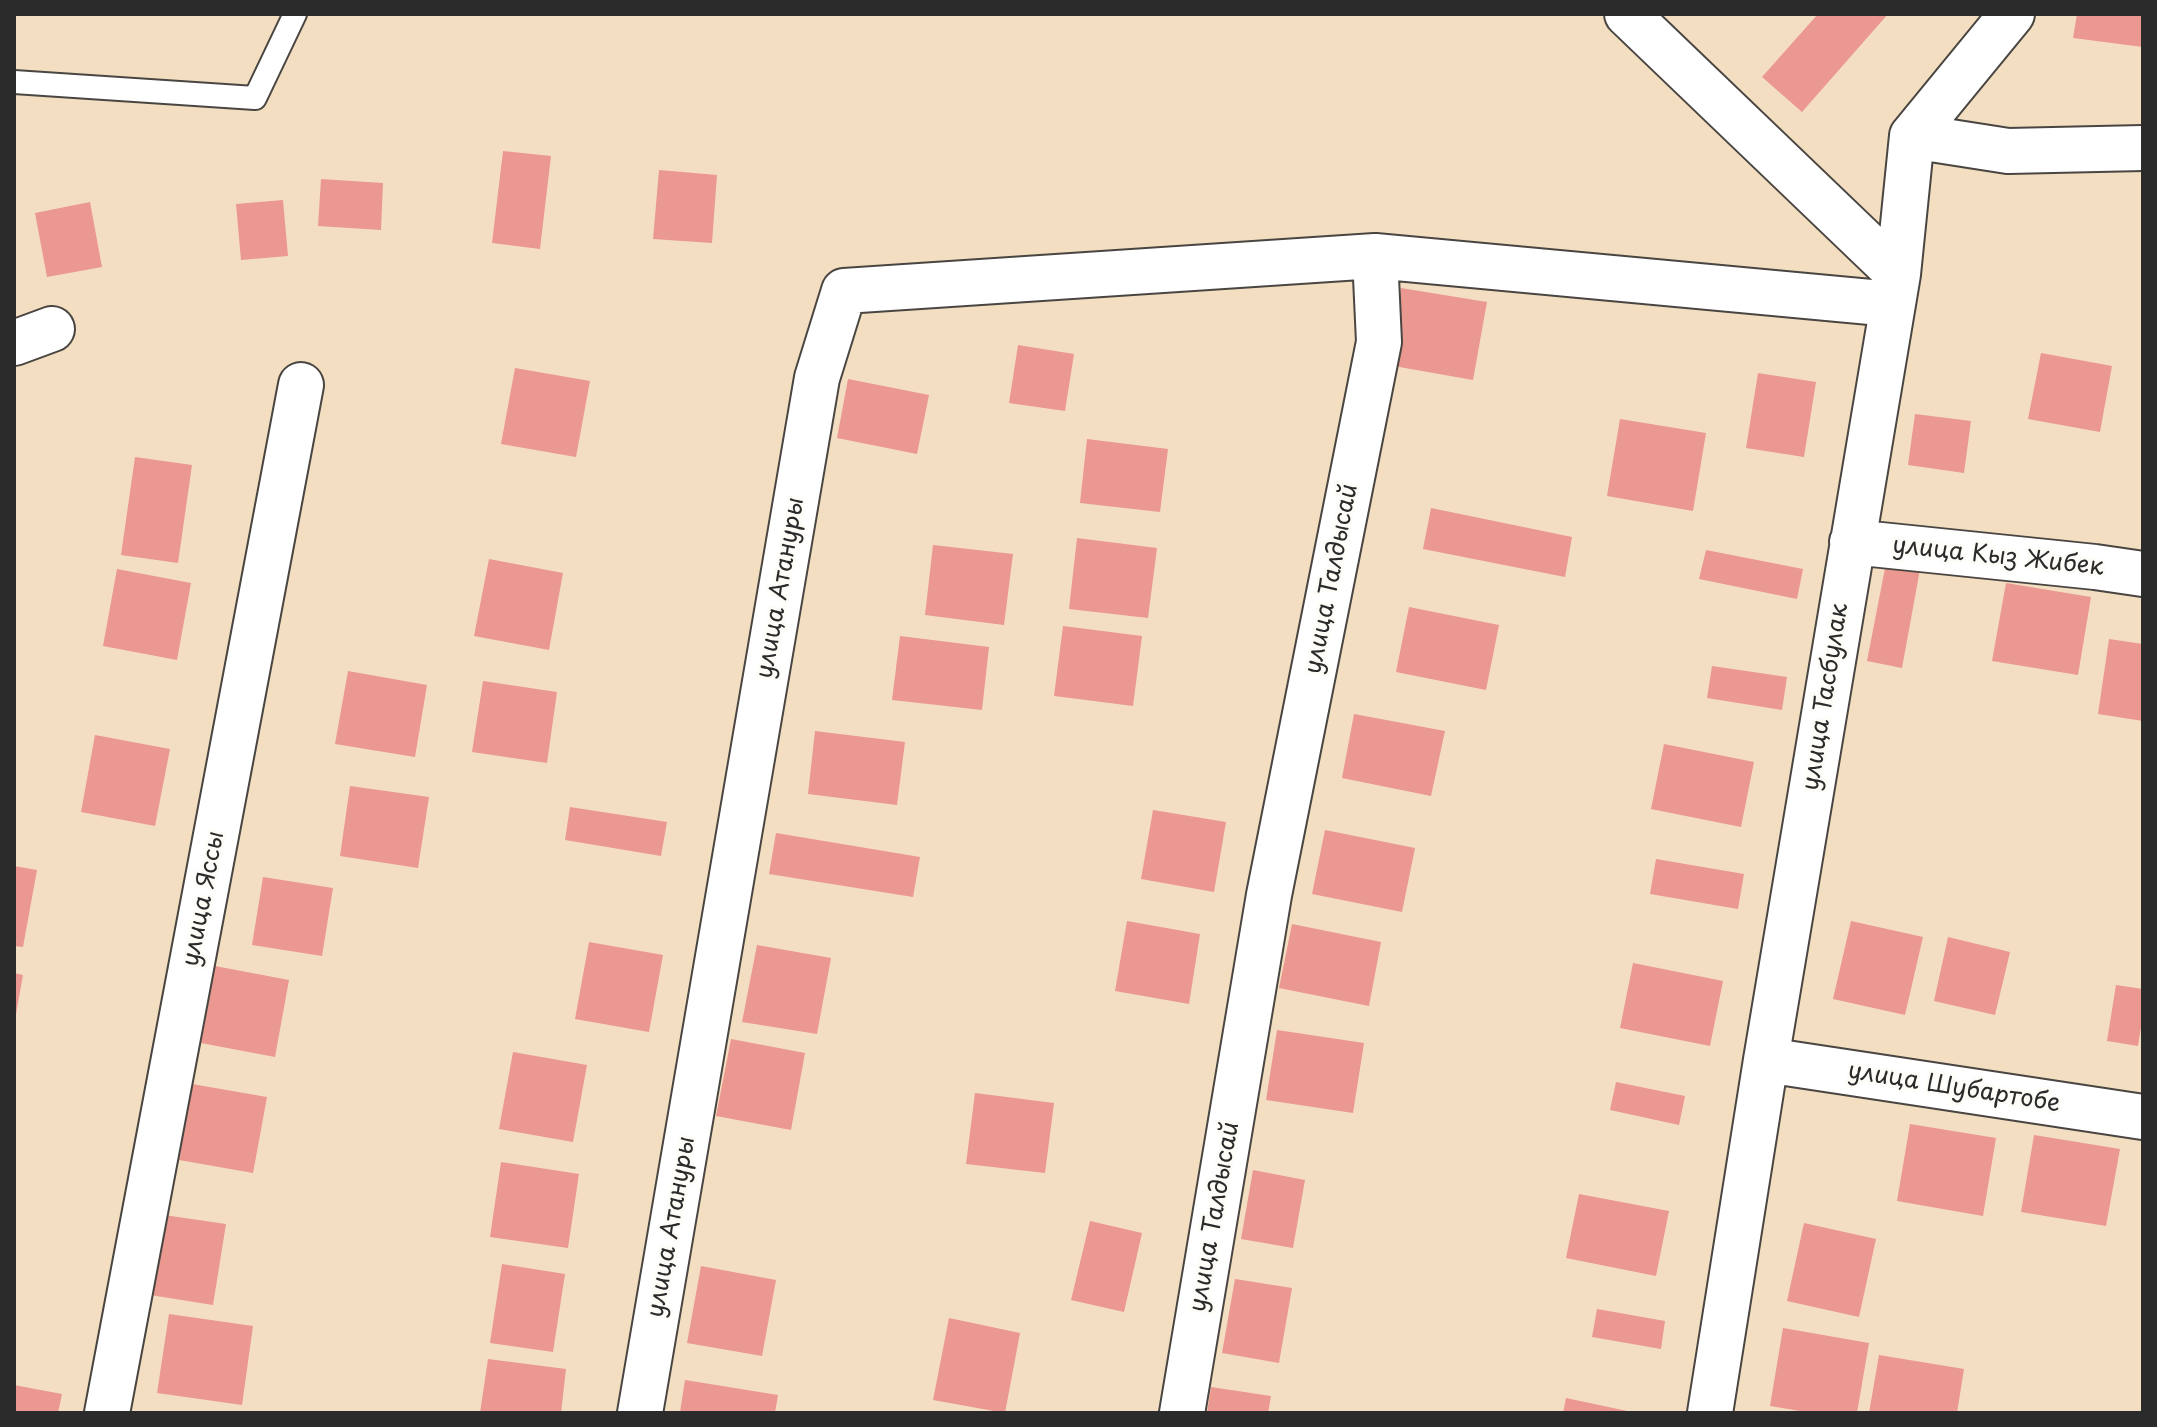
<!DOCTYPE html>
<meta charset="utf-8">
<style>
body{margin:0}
#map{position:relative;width:2157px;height:1427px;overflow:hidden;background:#f4dec1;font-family:"Playpen Sans",sans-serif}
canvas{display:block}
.frame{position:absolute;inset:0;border:16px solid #2b2b2b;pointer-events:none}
</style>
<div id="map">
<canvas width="2157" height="1427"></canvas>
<div class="frame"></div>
</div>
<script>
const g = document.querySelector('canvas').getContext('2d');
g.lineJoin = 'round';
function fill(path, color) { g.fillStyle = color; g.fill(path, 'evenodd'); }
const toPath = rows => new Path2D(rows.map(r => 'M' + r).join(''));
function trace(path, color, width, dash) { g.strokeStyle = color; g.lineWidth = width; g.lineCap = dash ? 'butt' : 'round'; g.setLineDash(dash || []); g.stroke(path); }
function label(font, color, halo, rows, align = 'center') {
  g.font = font + ' "Playpen Sans",sans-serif'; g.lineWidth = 6; g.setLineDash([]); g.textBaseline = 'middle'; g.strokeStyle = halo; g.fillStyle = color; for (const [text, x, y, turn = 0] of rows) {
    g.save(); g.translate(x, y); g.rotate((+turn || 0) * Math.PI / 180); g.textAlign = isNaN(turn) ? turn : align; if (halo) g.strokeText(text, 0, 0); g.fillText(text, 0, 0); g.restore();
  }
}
const building = toPath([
 [1818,14,1888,14,1802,112,1762,77],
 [2077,14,2143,14,2143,47,2073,38],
 [503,151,551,156,540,249,492,243],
 [659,170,717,175,712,243,653,239],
 [321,179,383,183,381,230,318,226],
 [283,200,288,256,241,260,236,204],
 [90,202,102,267,47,277,35,213],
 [1401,288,1487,302,1473,380,1388,365],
 [1018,345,1074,354,1065,411,1009,403],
 [2041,353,2112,366,2100,432,2028,419],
 [515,368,590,381,576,457,501,444],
 [1758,373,1816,382,1804,457,1746,448],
 [848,379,929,395,917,454,837,438],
 [1915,414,1971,421,1964,473,1908,465],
 [1620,419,1706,433,1693,511,1607,496],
 [1087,439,1168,449,1160,512,1080,503],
 [135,457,192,465,178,563,121,555],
 [1431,508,1572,537,1565,577,1423,549],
 [1077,538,1157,548,1148,618,1069,609],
 [933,545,1013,554,1004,625,925,615],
 [1706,550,1803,569,1797,599,1699,579],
 [1887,558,1921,564,1902,668,1867,661],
 [489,559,563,573,549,650,474,636],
 [117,569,191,583,177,660,103,646],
 [2006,583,2091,597,2078,675,1992,661],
 [1409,607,1499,625,1486,690,1396,672],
 [1063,626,1142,636,1133,706,1054,696],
 [900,636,989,647,982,710,892,700],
 [2109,639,2143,644,2143,721,2098,714],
 [1712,666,1787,677,1782,710,1707,698],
 [348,671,427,685,415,757,335,744],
 [483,681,557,692,547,763,472,752],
 [1354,714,1445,731,1431,796,1342,778],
 [815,731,905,742,897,805,808,794],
 [95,735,170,749,155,826,81,812],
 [1664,744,1754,762,1741,827,1651,809],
 [350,786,429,797,418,868,340,856],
 [570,807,667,822,661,856,565,840],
 [1153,810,1226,822,1214,892,1141,879],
 [1325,830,1415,848,1402,912,1312,894],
 [776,833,920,857,913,897,769,874],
 [1656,859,1744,874,1738,909,1650,894],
 [14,866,37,870,23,947,14,946],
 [263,877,333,888,322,956,252,945],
 [1127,921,1200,934,1189,1004,1115,991],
 [1851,921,1923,937,1905,1015,1833,999],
 [1292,924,1381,942,1369,1006,1279,988],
 [1948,937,2010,952,1995,1015,1934,1001],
 [589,942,663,955,649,1032,575,1019],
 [757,945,831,958,817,1034,742,1022],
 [1633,963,1723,981,1710,1046,1620,1028],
 [215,966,289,980,275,1057,201,1043],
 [14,973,23,975,16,1014,14,1014],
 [2116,985,2143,989,2143,1015,2138,1046,2107,1041],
 [1277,1030,1364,1043,1353,1113,1266,1100],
 [731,1039,805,1053,791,1130,716,1116],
 [513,1052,587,1065,573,1142,499,1129],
 [1616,1082,1685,1096,1679,1125,1610,1110],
 [192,1084,267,1097,253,1173,179,1160],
 [975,1093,1054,1103,1045,1173,966,1164],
 [1910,1124,1996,1138,1983,1216,1897,1201],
 [2034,1135,2120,1149,2106,1226,2021,1212],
 [501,1162,579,1174,568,1248,490,1237],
 [1253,1170,1305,1180,1293,1248,1241,1239],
 [1579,1194,1669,1211,1656,1276,1566,1258],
 [157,1214,226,1224,213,1305,144,1294],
 [1090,1221,1142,1233,1124,1312,1071,1300],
 [1804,1223,1876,1239,1859,1317,1787,1301],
 [502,1264,565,1274,553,1352,490,1343],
 [701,1266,776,1280,762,1356,687,1343],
 [1235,1279,1292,1288,1279,1363,1222,1353],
 [1597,1309,1665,1321,1661,1349,1592,1337],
 [169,1314,253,1326,242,1405,157,1393],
 [949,1318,1020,1333,1005,1413,933,1400],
 [1783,1328,1869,1343,1857,1413,1812,1413,1770,1406],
 [1879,1355,1964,1369,1957,1413,1869,1413],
 [488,1359,566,1369,561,1413,480,1413],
 [685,1380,778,1395,775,1413,680,1412],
 [14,1385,62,1394,58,1413,14,1413],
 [1211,1387,1271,1396,1268,1413,1207,1413],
 [1566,1398,1632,1412,1632,1413,1563,1413]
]);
const service = toPath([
 [14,82,255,98,295,14]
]);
const minor = toPath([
 [1627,14,1898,274],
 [1912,136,2008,151,2143,148],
 [14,343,52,329],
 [1852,542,2095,567,2143,574],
 [1766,1060,2143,1117],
 [107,1413,301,385],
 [640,1413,817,378,844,291,1375,256],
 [1182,1413,1269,895,1379,342,1375,256,1892,304],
 [1710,1413,1766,1060,1898,274,1912,136,2012,14]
]);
const streetNames = [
 ["улица Кыз Жибек",1998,557,6],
 ["улица Талдысай",1332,579,-79],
 ["улица Атануры",781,588,-80],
 ["улица Тасбулак",1826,697,-81],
 ["улица Яссы",204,899,-79],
 ["улица Шубартобе",1954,1088,9],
 ["улица Талдысай",1215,1217,-80],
 ["улица Атануры",672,1227,-80]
];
fill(building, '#ea9890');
trace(service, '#494642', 26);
trace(minor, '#494642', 48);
trace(service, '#fff', 22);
trace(minor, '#fff', 44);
label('24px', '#2b2b2b', '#fdfcf7', streetNames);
</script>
